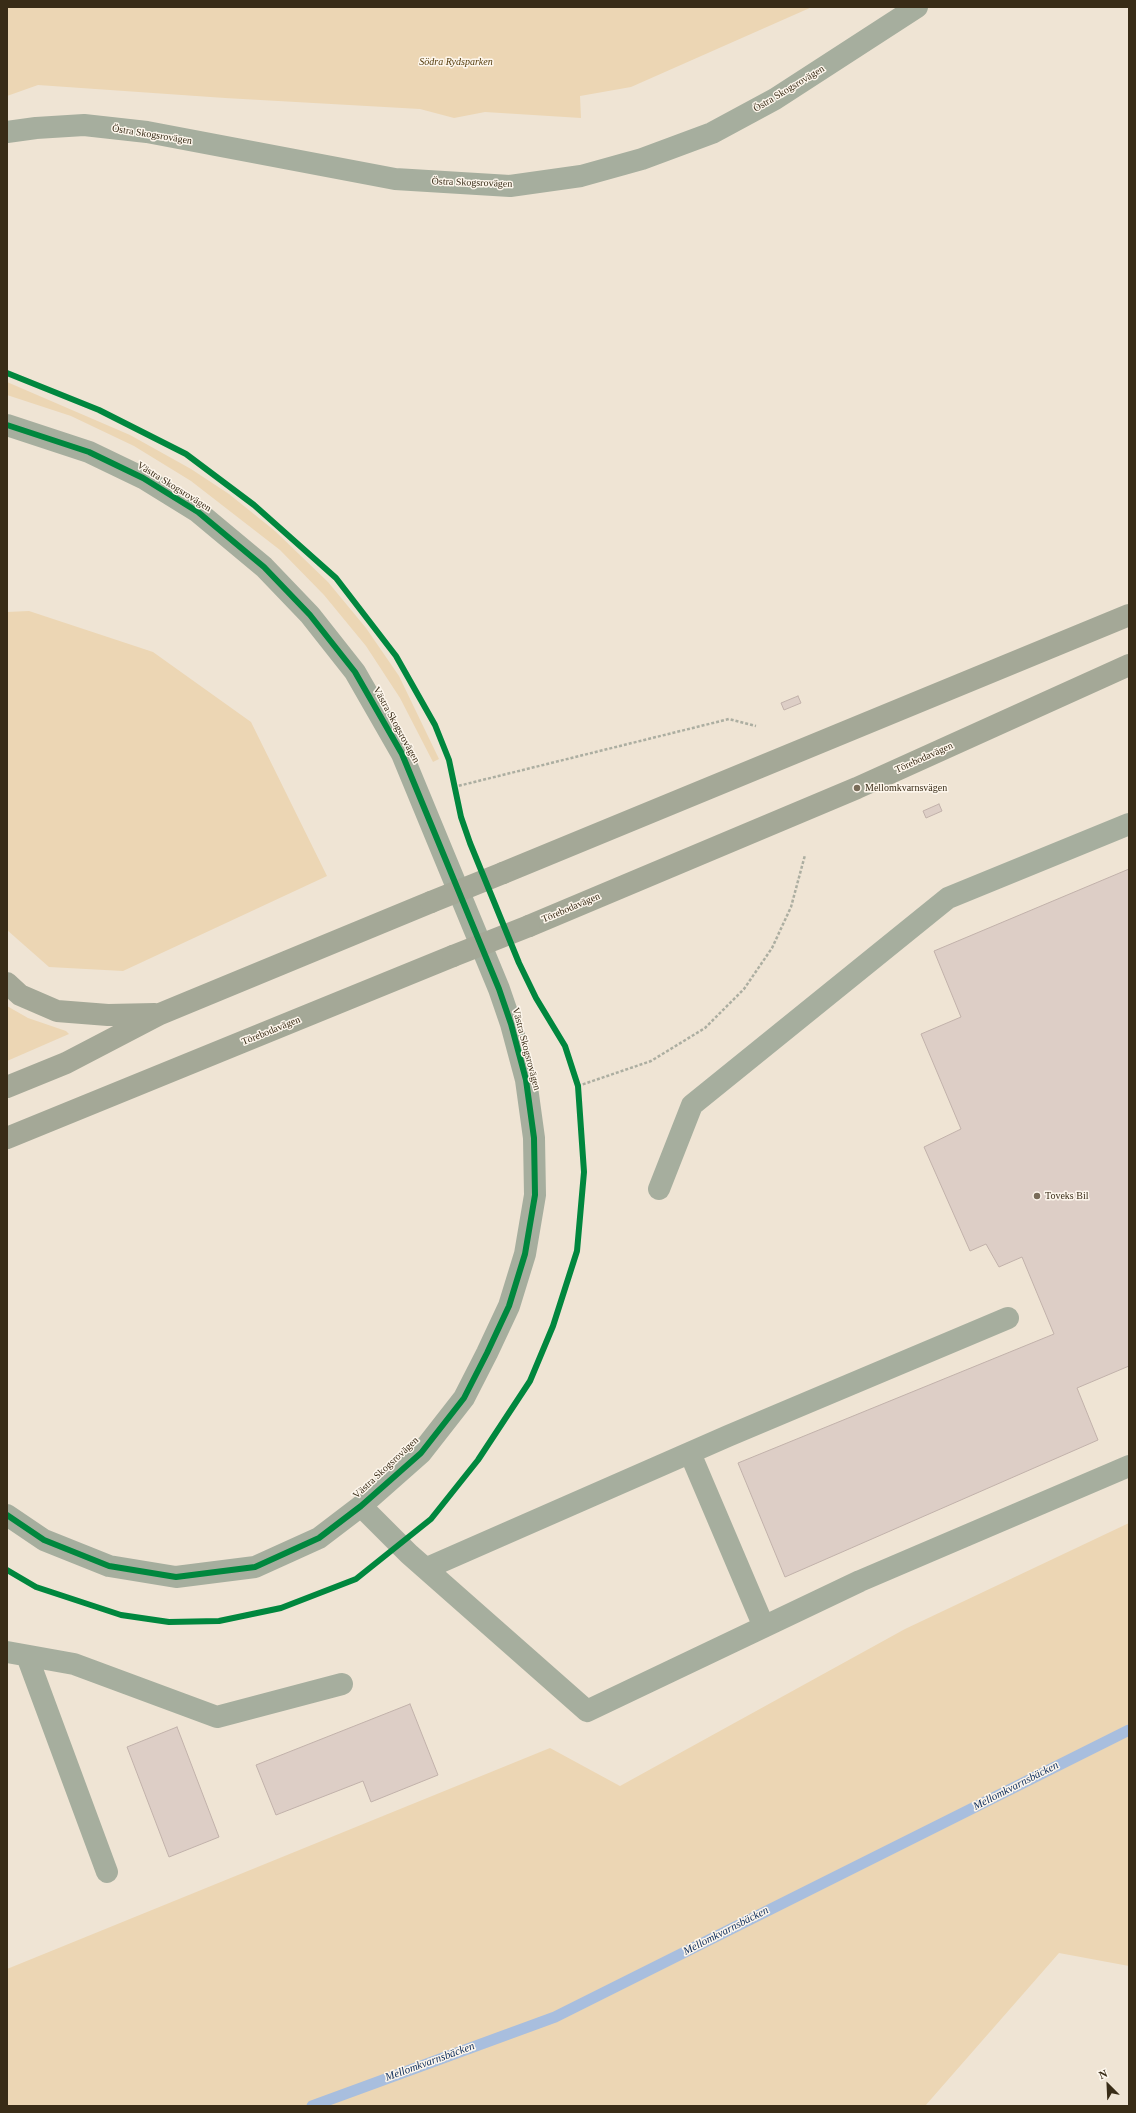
<!DOCTYPE html>
<meta charset="utf-8">
<style>
body{margin:0}
#map{position:relative;width:1136px;height:2113px;overflow:hidden;background:#efe4d4;font-family:"Times New Roman",serif}
canvas{display:block}
.frame{position:absolute;inset:0;border:8px solid #392c17;pointer-events:none}
.north{position:absolute;left:1088px;top:2065px;width:40px;height:40px;-webkit-text-stroke:3px #fdf6ec;paint-order:stroke;rotate:336deg;font-size:11px;font-weight:700;line-height:16px;text-align:center;color:#392c17}
.north::after{content:'';display:block;margin:auto;width:14px;height:18px;background:#392c17;clip-path:polygon(50% 0,100% 100%,50% 72%,0 100%)}
</style>
<div id="map">
<canvas width="1136" height="2113"></canvas>
<div class="frame"></div>
<div class="north">N</div>
</div>
<script>
const g = document.querySelector('canvas').getContext('2d');
g.lineJoin = 'round';
function fill(path, color) { g.fillStyle = color; g.fill(path, 'evenodd'); }
const toPath = rows => new Path2D(rows.map(r => 'M' + r).join(''));
function trace(path, color, width, dash) { g.strokeStyle = color; g.lineWidth = width; g.lineCap = dash ? 'butt' : 'round'; g.setLineDash(dash || []); g.stroke(path); }
function label(font, color, halo, rows, align = 'center') {
  g.font = font + ' "Times New Roman",serif'; g.lineWidth = 3; g.setLineDash([]); g.textBaseline = 'middle'; g.strokeStyle = halo; g.fillStyle = color; for (const [text, x, y, turn = 0] of rows) {
    g.save(); g.translate(x, y); g.rotate((+turn || 0) * Math.PI / 180); g.textAlign = isNaN(turn) ? turn : align; if (halo) g.strokeText(text, 0, 0); g.fillText(text, 0, 0); g.restore();
  }
}
const green = toPath([
 [7,7,812,7,631,87,580,96,581,118,485,112,454,118,420,109,225,98,38,85,7,96],
 [7,382,130,435,191,469,229,494,275,531,328,582,366,628,399,676,439,759,433,762,400,698,366,646,324,595,280,550,191,481,134,446,71,416,7,395],
 [29,611,153,652,251,722,327,876,123,971,49,967,7,930,7,612],
 [7,1006,28,1018,66,1031,69,1034,7,1061],
 [1129,1523,1129,1966,1059,1953,925,2106,7,2106,7,1969,550,1748,620,1786,905,1629]
]);
const stream = toPath([
 [312,2106,555,2017,1129,1730]
]);
const building = toPath([
 [798,696,801,703,784,710,781,703,798,696],
 [939,804,942,811,926,818,923,811,939,804],
 [1129,869,1129,1366,1077,1388,1098,1440,785,1577,738,1463,1054,1334,1022,1257,999,1267,986,1244,970,1251,924,1147,961,1129,921,1034,961,1017,934,951,1129,869],
 [410,1704,438,1775,371,1802,363,1781,276,1815,256,1765,410,1704],
 [177,1727,219,1837,169,1857,127,1747,177,1727]
]);
const path = toPath([
 [454,787,729,719,756,726],
 [578,1086,651,1061,705,1028,744,989,772,948,791,907,805,855]
]);
const minor = toPath([
 [7,132,36,128,84,125,147,132,395,179,510,186,581,176,642,159,712,133,775,99,917,7],
 [7,425,89,452,143,478,198,512,264,567,310,615,355,672,402,754,499,989,511,1024,526,1080,534,1138,535,1195,525,1254,509,1306,487,1353,464,1398,421,1453,361,1506,319,1538,255,1567,176,1577,109,1566,44,1540,7,1515],
 [659,1189,692,1105,948,898,1129,824],
 [690,1453,764,1627],
 [361,1506,409,1554,587,1711,860,1581,1129,1466],
 [427,1568,728,1436,1008,1318],
 [7,1652,74,1664,217,1717,342,1684],
 [27,1656,107,1872]
]);
const highway = toPath([
 [503,873,1129,615],
 [529,926,857,788,1129,665],
 [7,983,20,995,57,1011,108,1015,155,1014],
 [7,1087,66,1063,160,1014,431,902],
 [7,1138,453,956]
]);
const highwayBridge = toPath([
 [431,902,503,873],
 [453,956,529,926]
]);
const cycleway = toPath([
 [7,373,99,410,186,454,254,505,336,578,396,656,435,725,449,760,461,817,470,843,519,963,536,998,565,1046,578,1086,584,1172,577,1251,553,1326,530,1381,478,1460,431,1519,356,1579,281,1608,219,1621,169,1622,121,1615,36,1587,7,1570],
 [7,425,89,452,143,478,198,512,264,567,310,615,355,672,402,754,499,989,511,1024,526,1080,534,1138,535,1195,525,1254,509,1306,487,1353,464,1398,421,1453,361,1506,319,1538,255,1567,176,1577,109,1566,44,1540,7,1515]
]);
const markers = [
 [857,788,4,"#796c59"],
 [1037,1196,4,"#796c59"]
];
const parkNames = [
 ["Södra Rydsparken",456,62]
];
const streetNames = [
 ["Östra Skogsrovägen",789,89,-31],
 ["Östra Skogsrovägen",152,135,9],
 ["Östra Skogsrovägen",472,183,2],
 ["Västra Skogsrovägen",174,487,32],
 ["Västra Skogsrovägen",396,725,61],
 ["Törebodavägen",924,758,-24],
 ["Törebodavägen",571,908,-23],
 ["Törebodavägen",271,1031,-22],
 ["Västra Skogsrovägen",526,1049,75],
 ["Västra Skogsrovägen",386,1468,-43]
];
const poiNames = [
 ["Mellomkvarnsvägen",865,788],
 ["Toveks Bil",1045,1196]
];
const waterNames = [
 ["Mellomkvarnsbäcken",1016,1786,-27],
 ["Mellomkvarnsbäcken",726,1931,-27],
 ["Mellomkvarnsbäcken",430,2062,-20]
];
fill(green, '#ecd6b4');
trace(stream, '#a8bede', 11);
fill(building, '#ddcec6');
trace(building, '#c1b1aa', 1);
trace(path, '#acaea1', 2.5, [3, 2]);
trace(minor, '#a6ae9e', 22);
trace(highway, '#a4a897', 22);
trace(highwayBridge, '#a4a897', 22);
trace(cycleway, '#00873e', 6);
for (const [x, y, r, color] of markers) { const dot = new Path2D(); dot.arc(x, y, r, 0, 2 * Math.PI); g.fillStyle = color; g.fill(dot); trace(dot, '#fdf6ec', 1.5); }
label('italic 10px', '#553c0c', '#fdf6ec', parkNames);
label('10px', '#392c17', '#fdf6ec', streetNames);
label('10px', '#392c17', '#fdf6ec', poiNames, 'left');
label('italic 11px', '#092a5a', '#fdf6ec', waterNames);
</script>
